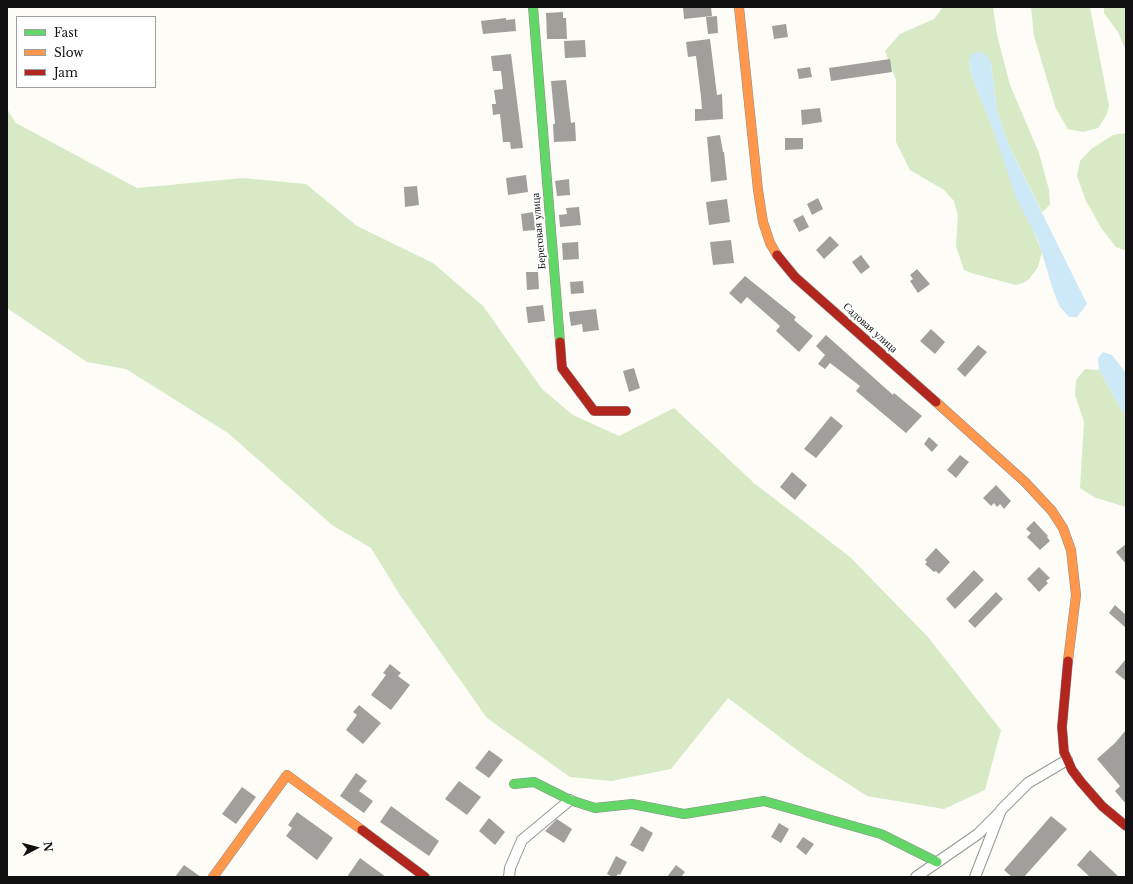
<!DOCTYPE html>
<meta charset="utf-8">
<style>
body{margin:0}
#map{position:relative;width:1133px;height:884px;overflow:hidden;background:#fdfcf7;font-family:"Libre Baskerville",serif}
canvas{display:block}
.frame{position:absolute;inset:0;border:8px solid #111;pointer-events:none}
.legend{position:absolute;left:16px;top:16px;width:140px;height:72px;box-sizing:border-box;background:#fff;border:1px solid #a0a0a0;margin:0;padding:5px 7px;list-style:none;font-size:12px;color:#111}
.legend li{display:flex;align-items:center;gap:8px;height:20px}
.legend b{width:20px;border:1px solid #a0a0a0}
.north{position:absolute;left:16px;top:828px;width:40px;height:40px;-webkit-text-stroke:3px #fff;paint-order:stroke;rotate:84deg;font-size:11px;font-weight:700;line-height:16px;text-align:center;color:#111}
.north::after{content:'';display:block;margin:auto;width:14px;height:18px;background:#111;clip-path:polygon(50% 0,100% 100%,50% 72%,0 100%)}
</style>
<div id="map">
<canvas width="1133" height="884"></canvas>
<div class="frame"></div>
<ul class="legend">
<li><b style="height:5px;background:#63d668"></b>Fast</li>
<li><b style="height:5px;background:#ff974d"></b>Slow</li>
<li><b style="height:5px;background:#b3261e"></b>Jam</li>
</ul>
<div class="north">N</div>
</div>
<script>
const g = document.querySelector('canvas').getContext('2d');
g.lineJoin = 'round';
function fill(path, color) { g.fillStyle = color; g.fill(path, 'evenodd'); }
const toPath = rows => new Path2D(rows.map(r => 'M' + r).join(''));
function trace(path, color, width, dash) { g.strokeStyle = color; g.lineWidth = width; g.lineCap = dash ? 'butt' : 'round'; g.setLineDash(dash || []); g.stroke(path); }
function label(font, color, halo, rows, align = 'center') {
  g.font = font + ' "Libre Baskerville",serif'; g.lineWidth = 4; g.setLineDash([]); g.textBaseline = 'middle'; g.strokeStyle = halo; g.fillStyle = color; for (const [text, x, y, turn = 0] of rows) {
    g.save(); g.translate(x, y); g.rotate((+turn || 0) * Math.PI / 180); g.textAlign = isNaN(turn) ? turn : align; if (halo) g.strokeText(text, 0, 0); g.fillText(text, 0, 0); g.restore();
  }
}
const forest = toPath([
 [943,7,993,7,997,35,1010,85,1039,153,1049,190,1050,205,1042,212,1009,146,997,111,991,63,969,59,971,74,1042,252,1038,267,1029,279,1023,283,1016,285,971,273,964,270,956,246,958,216,954,201,944,190,910,170,896,142,896,80,885,51,900,34,934,19],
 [1031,7,1090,7,1109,106,1107,114,1098,128,1083,132,1068,129,1056,109,1034,36],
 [1104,7,1126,7,1126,51,1118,32,1104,13],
 [7,109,16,123,137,188,243,178,306,184,357,226,433,263,483,306,542,389,573,415,619,436,674,408,754,483,850,557,928,637,1001,730,985,790,944,809,867,796,805,756,728,698,671,769,611,781,570,777,487,718,400,595,371,548,332,525,228,433,126,369,87,362,7,308],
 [1126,133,1126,250,1124,250,1116,247,1102,229,1086,201,1077,176,1080,161,1091,149,1113,135],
 [1085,369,1099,370,1126,417,1126,507,1096,498,1080,488,1084,422,1075,395,1076,380]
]);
const water = toPath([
 [981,52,987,56,991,63,997,111,1009,146,1087,304,1077,317,1069,317,1060,307,1054,293,1038,240,1016,198,994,132,971,74,969,59,974,53],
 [1103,352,1112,355,1126,373,1126,417,1099,370,1098,358]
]);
const building = toPath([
 [683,7,711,7,712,16,684,19],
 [563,12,563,18,566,18,567,39,547,39,546,13],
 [717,16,718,33,708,34,706,17],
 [506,18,506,20,515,19,516,31,483,34,481,21],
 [786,24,788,37,774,39,772,26],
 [710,39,717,95,722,94,723,119,695,121,695,109,702,109,701,97,696,56,688,57,686,42],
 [585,40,586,57,565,58,564,41],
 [511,54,523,148,511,149,510,142,503,142,500,114,493,115,492,104,496,104,494,90,503,89,501,71,493,71,491,56],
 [890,59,892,72,831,81,829,68],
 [810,67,812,77,799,79,797,69],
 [566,80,571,123,575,122,576,141,554,142,553,124,555,124,551,81],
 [820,108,822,122,802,125,801,110],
 [720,135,723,152,724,152,727,180,711,182,707,137],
 [785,138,803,138,803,149,785,150],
 [526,175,528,192,508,195,506,178],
 [569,179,570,195,557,196,555,181],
 [417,186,419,205,405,207,404,187],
 [818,198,823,209,812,215,807,204],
 [727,199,730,222,709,225,706,202],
 [579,207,581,225,560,227,559,215,567,214,566,208],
 [533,212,536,230,523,231,521,214],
 [803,215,809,227,799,232,793,220],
 [830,236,839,245,824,259,816,250],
 [731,240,734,263,713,265,710,242],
 [578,242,579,259,563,260,562,243],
 [861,255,870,267,861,274,852,262],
 [917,269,930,284,918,293,910,281,913,279,910,275],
 [526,272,538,272,539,289,527,290],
 [745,276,796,317,794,320,813,336,799,352,776,331,780,326,747,297,741,304,729,293],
 [583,281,584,293,571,294,570,282],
 [543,305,545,321,528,323,526,307],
 [596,309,599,330,583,332,582,324,571,326,569,312],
 [931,329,945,342,935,354,920,341],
 [826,335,893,395,894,393,922,416,906,433,856,391,860,386,830,363,825,369,818,364,825,355,816,346],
 [978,345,987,352,965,377,957,369],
 [634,368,640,388,629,392,623,371],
 [831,416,843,426,816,458,804,449],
 [929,437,938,445,932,452,924,444],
 [960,455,969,462,956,478,947,470],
 [792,472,807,485,795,500,780,487],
 [996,485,1011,501,1004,509,1000,504,997,507,994,503,991,506,983,498],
 [1034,521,1048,536,1047,537,1050,541,1040,550,1027,537,1031,533,1026,529],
 [1126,544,1126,564,1116,552],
 [936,548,950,562,939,574,936,571,934,572,925,564,927,562,925,560],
 [1039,567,1050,578,1046,581,1048,583,1039,592,1027,579],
 [974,570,984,580,955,609,946,599],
 [996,592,1003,599,975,628,968,621],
 [1115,605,1126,615,1126,628,1109,613],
 [1126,659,1126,681,1115,672],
 [390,664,401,673,398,676,410,685,391,710,371,695,386,675,383,673],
 [359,705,381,723,363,744,346,730,357,715,353,712],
 [1126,730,1126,804,1115,791,1120,786,1097,759,1115,743],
 [489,750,503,760,489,778,475,768],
 [356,773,367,781,359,791,373,801,364,813,340,796],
 [459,781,481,797,467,815,445,799],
 [242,787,256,797,236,824,222,814],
 [391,806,439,841,429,856,380,822],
 [297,812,333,838,317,860,286,836,292,828,288,825],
 [1051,816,1067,829,1024,877,1012,877,1004,870],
 [489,818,505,832,495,845,479,831],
 [557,819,572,829,564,843,545,831],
 [779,823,789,829,781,843,771,837],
 [641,826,653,833,643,852,630,845],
 [803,837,814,844,806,855,796,847],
 [1090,850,1119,877,1090,877,1077,865],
 [616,856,627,862,620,875,618,874,616,877,612,877,607,874],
 [360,858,386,877,347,877],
 [184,865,201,877,175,877],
 [676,865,685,872,681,877,667,877]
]);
const street = toPath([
 [509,877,510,868,522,840,570,800],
 [916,877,978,834,999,813],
 [975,877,1001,810,1028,783,1067,760]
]);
const fast = toPath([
 [533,7,560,342],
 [514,784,534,782,570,800,595,808,632,804,684,814,764,801,881,834,937,862]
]);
const slow = toPath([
 [739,7,758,190,763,222,770,243,777,255],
 [936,402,1025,482,1052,511,1063,528,1071,550,1076,595,1068,661],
 [213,877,287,775,362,830]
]);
const jam = toPath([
 [777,255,795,277,936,402],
 [560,342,562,368,594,411,626,411],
 [1068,661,1062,727,1064,752,1072,770,1081,782,1102,806,1126,826],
 [362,830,425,877]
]);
const streetNames = [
 ["Береговая улица",539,231,-95],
 ["Садовая улица",870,328,42]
];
fill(forest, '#d8eac5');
fill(water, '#cde8f7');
fill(building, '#a19f9c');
trace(street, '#979795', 12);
trace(fast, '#8e8d8b', 10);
trace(slow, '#8e8d8b', 10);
trace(jam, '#8e8d8b', 10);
trace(street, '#fffffe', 10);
trace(fast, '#63d668', 9);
trace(slow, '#ff974d', 9);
trace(jam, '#b3261e', 9);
label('11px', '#111', '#fff', streetNames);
</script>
